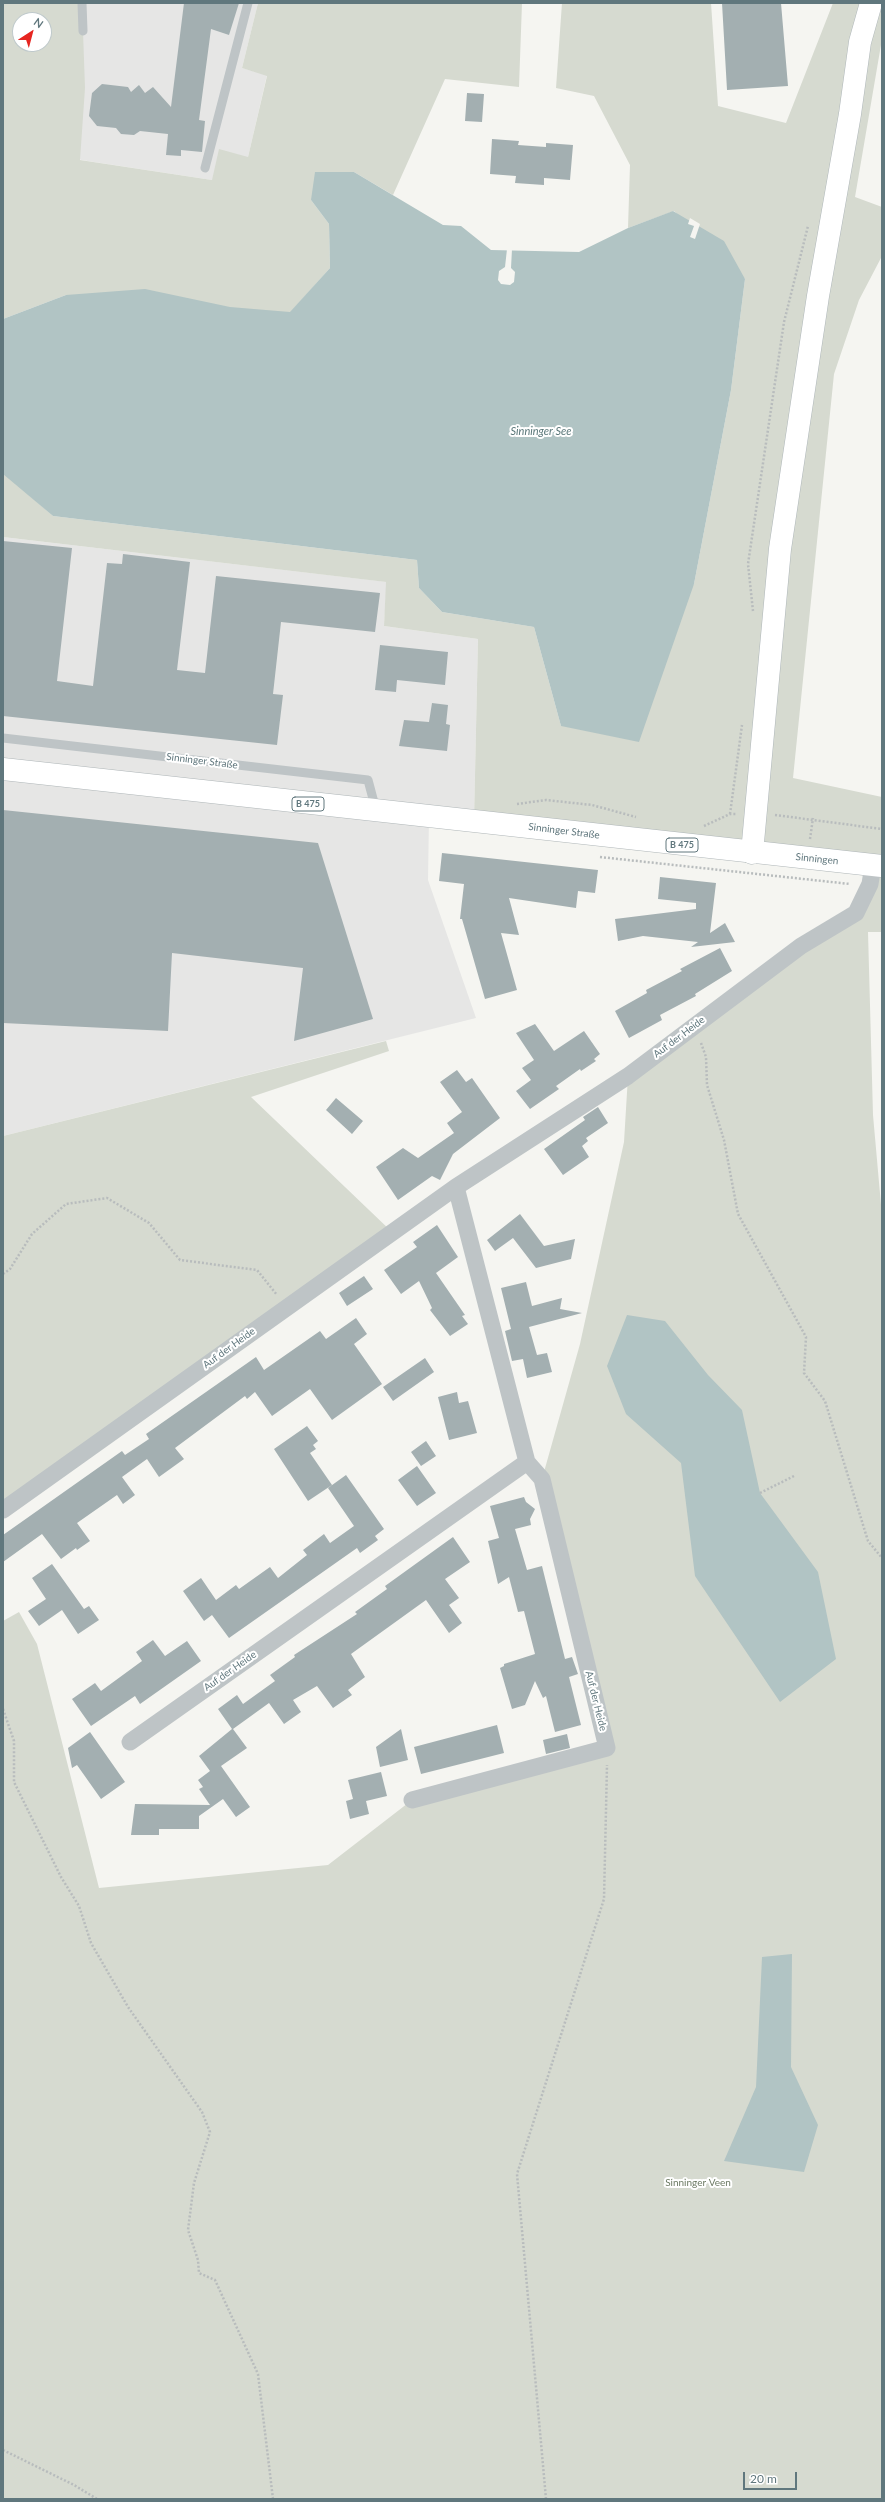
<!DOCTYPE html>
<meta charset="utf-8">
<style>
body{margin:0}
#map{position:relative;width:885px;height:2502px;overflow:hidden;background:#f5f5f1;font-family:Lato,sans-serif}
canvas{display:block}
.frame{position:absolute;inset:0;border:4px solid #60777d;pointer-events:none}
.north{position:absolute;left:12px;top:12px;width:40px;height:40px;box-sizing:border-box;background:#fff;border:1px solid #bfc9cb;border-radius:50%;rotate:36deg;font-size:11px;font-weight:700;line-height:16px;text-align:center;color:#60777d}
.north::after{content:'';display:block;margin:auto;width:14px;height:18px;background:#e62621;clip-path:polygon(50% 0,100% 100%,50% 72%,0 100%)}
.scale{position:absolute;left:743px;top:2472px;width:54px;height:18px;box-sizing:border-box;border:2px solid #60777d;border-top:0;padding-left:5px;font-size:12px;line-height:14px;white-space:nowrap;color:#60777d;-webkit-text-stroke:3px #fff;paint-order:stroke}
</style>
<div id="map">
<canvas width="885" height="2502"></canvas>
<div class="frame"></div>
<div class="north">N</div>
<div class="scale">20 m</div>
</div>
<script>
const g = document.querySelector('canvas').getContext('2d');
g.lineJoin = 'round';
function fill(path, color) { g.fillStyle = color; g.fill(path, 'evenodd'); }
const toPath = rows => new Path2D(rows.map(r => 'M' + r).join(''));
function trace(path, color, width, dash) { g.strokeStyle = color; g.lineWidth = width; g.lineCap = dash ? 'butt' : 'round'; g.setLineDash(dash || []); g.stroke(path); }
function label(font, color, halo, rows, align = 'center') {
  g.font = font + ' Lato,sans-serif'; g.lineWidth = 4; g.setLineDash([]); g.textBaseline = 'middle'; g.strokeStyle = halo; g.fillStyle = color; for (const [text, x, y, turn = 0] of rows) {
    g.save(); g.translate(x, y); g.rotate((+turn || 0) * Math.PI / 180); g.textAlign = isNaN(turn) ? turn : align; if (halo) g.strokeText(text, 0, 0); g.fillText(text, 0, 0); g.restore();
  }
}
const built = toPath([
 [3,3,258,3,242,68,267,75,248,157,212,180,81,160,3,87],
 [20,20,44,20,44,44,20,44],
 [3,537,387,582,384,626,478,639,474,820,429,817,428,880,476,1018,3,1136]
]);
const green = toPath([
 [3,3,82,3,85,88,80,160,212,180,219,149,248,157,267,76,242,68,258,3,522,3,519,87,445,79,393,195,354,172,311,200,329,224,330,268,290,313,66,295,3,319],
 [20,20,44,20,44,44,20,44],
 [562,3,711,3,718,106,786,123,833,3,882,3,882,39,855,197,882,207,882,256,859,300,834,374,793,778,882,797,882,932,868,932,873,1115,882,1216,882,2499,3,2499,3,1621,19,1612,37,1644,99,1888,328,1865,412,1800,607,1748,542,1479,580,1344,624,1142,628,1076,856,913,873,865,474,820,478,639,384,626,386,582,3,537,3,472,53,516,417,560,419,588,442,612,534,627,561,726,694,584,731,390,745,279,674,211,628,228,630,165,594,96,556,88],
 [386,1041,389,1051,251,1097,392,1232,3,1510,3,1136]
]);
const water = toPath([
 [315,172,354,172,443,225,461,226,491,250,579,252,628,228,673,211,724,241,745,279,731,390,694,584,639,742,561,726,534,627,442,612,419,588,417,560,53,516,3,474,3,319,66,295,145,289,230,307,290,312,330,268,329,224,311,200],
 [627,1315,665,1321,708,1375,742,1410,760,1493,818,1572,836,1659,780,1702,695,1576,681,1463,626,1414,607,1366],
 [792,1954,791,2067,818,2125,804,2172,724,2161,756,2087,762,1957]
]);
const pier = toPath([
 [690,218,700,224,695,239,690,237,694,226,688,224],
 [507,249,512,249,511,268,515,272,514,282,510,285,501,284,498,280,499,271,505,267]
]);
const building = toPath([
 [184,3,239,3,229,35,211,29,199,120,205,121,202,152,181,150,181,156,166,155,168,134,140,131,134,135,121,134,116,128,97,126,89,116,92,93,102,84,128,87,131,92,139,85,145,93,153,87,171,107],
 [722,3,781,3,788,86,727,90],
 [467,93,484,94,482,122,465,121],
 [492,139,519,141,518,145,546,147,546,143,573,145,570,180,544,178,544,185,515,183,516,176,490,174],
 [3,541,72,548,57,681,93,686,107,563,122,564,123,554,190,562,177,670,205,673,216,576,380,593,375,632,281,622,273,694,283,695,277,745,3,716],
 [380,645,448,652,445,685,397,680,396,692,375,690],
 [432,703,448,705,446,724,450,725,447,751,399,746,404,720,429,722],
 [3,810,318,843,373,1019,294,1041,303,968,172,953,168,1031,3,1023],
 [442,853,598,870,595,893,578,891,576,908,509,898,519,935,501,933,517,990,485,999,462,919,460,919,464,884,439,881],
 [660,877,716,883,710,933,725,923,735,942,691,947,698,942,643,936,618,941,615,919,696,909,696,903,658,899],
 [720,948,732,971,695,994,696,996,660,1015,662,1020,629,1038,615,1011,647,993,646,990,682,971,680,969],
 [535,1024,554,1051,584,1031,600,1054,594,1059,596,1061,581,1071,580,1069,556,1086,559,1089,530,1109,516,1091,531,1080,522,1068,534,1060,516,1033],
 [457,1070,466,1082,472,1078,500,1118,453,1154,440,1180,432,1176,398,1200,376,1167,403,1148,418,1158,454,1133,447,1123,462,1112,440,1082],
 [336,1098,363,1121,352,1134,326,1110],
 [598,1107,608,1123,586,1138,588,1141,582,1146,589,1157,563,1175,544,1149,585,1120,583,1117],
 [520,1214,544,1246,575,1239,571,1259,536,1268,513,1238,495,1251,487,1240],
 [437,1225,458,1257,436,1273,465,1315,462,1316,468,1324,450,1336,430,1310,432,1308,419,1281,401,1294,384,1270,417,1247,413,1242],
 [364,1276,373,1289,347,1306,339,1293],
 [526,1282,532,1306,562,1298,560,1309,582,1313,529,1327,537,1355,547,1353,552,1372,527,1378,523,1359,512,1361,505,1331,511,1329,501,1288],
 [356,1318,367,1334,354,1344,382,1384,332,1420,310,1389,272,1416,255,1392,247,1399,245,1396,175,1448,184,1459,159,1477,147,1459,122,1477,135,1495,123,1504,117,1495,77,1523,90,1541,77,1550,76,1548,61,1559,42,1534,3,1562,3,1535,122,1451,125,1455,149,1439,146,1434,256,1357,264,1370,320,1331,326,1339],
 [425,1358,434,1372,393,1401,383,1387],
 [457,1392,459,1403,468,1401,477,1433,449,1440,438,1397],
 [307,1426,318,1441,313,1445,316,1449,310,1453,332,1485,308,1501,274,1449],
 [426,1441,436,1456,421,1466,411,1452],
 [417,1466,436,1493,417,1506,398,1480],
 [346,1475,384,1529,375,1536,378,1540,360,1553,357,1548,229,1638,212,1615,204,1621,183,1591,201,1578,216,1600,236,1585,239,1589,270,1567,278,1578,307,1555,303,1550,324,1534,330,1543,354,1526,328,1488],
 [524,1497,526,1502,535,1509,530,1519,531,1525,515,1529,527,1570,542,1566,565,1659,572,1657,578,1674,569,1677,581,1725,555,1732,546,1696,543,1698,535,1681,525,1705,512,1709,500,1668,504,1666,504,1664,535,1654,524,1611,518,1612,509,1577,498,1584,488,1541,499,1538,490,1506],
 [453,1537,470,1562,445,1579,459,1598,449,1605,462,1623,449,1633,426,1600,351,1654,365,1677,348,1690,352,1695,333,1708,317,1686,293,1700,301,1712,284,1724,269,1703,233,1729,247,1748,221,1766,250,1807,236,1817,223,1799,199,1816,199,1829,159,1829,159,1835,131,1835,135,1804,210,1805,199,1789,203,1787,198,1780,210,1771,199,1756,232,1729,218,1709,237,1695,243,1704,275,1681,270,1675,295,1657,294,1655,357,1614,355,1612,387,1589,385,1586],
 [52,1564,84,1609,89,1606,99,1620,78,1634,62,1610,39,1626,28,1611,46,1599,32,1578],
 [153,1640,165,1656,187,1641,201,1661,140,1704,135,1696,91,1726,72,1699,95,1683,101,1691,142,1661,136,1652],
 [497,1725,504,1753,421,1774,414,1747],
 [401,1729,408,1760,380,1767,376,1747],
 [90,1732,125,1782,101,1799,77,1765,72,1768,68,1748],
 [567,1734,570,1748,546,1754,543,1740],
 [381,1772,387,1796,366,1801,369,1814,350,1819,346,1801,353,1799,348,1780]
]);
const path = toPath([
 [753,611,748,564,784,322,808,226],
 [517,804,546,800,592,805,636,817],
 [730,814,742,725],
 [775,815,882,829],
 [704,826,730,814,737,814],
 [810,839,813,818],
 [600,857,850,884],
 [701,1043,706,1057,707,1085,724,1140,738,1214,806,1337,804,1373,825,1401,868,1541,882,1558],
 [3,1274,10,1269,32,1234,66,1204,107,1198,149,1223,180,1260,257,1270,277,1295],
 [760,1493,794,1476],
 [3,1709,14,1741,14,1782,61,1877,79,1906,91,1943,128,2007,202,2112,210,2132,194,2183,188,2230,198,2260,199,2273,215,2280,258,2374,273,2499],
 [3,2450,74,2485,97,2499],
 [546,2499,517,2174,604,1899,607,1765]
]);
const service = toPath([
 [82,3,83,31],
 [205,168,248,3],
 [3,738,368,780,376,810]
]);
const minor = toPath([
 [456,1187,628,1076,801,946,856,913,870,884,873,865],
 [3,1510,456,1187,527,1462,542,1479,607,1748,412,1800],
 [130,1742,527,1462]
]);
const secondary = toPath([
 [752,853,780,549,818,296,850,114,860,42,871,3]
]);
const primary = toPath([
 [3,769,882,866]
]);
const shields = [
 [308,804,32],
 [682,845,32]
];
const shieldNames = [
 ["B 475",308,804],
 ["B 475",682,845]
];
const streetNames = [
 ["Sinninger Straße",202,761,7],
 ["Sinninger Straße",564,831,7],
 ["Sinningen",817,859,6],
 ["Auf der Heide",679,1037,-37],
 ["Auf der Heide",229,1348,-36],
 ["Auf der Heide",230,1671,-35],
 ["Auf der Heide",596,1701,76]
];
const parkNames = [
 ["Sinninger Veen",698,2183]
];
const waterNames = [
 ["Sinninger See",541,431]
];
fill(built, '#e6e6e5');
fill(green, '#d6dad0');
fill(water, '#b1c4c4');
fill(pier, '#f5f5f1');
fill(building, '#a3afb1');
trace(secondary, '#aeb6b9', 23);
trace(primary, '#afb6b8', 23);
trace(path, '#b8bcbd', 2.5, [2, 2]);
trace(service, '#bec4c6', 9);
trace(minor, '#bec4c6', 17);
trace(secondary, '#fff', 22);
trace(primary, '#fff', 22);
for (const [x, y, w] of shields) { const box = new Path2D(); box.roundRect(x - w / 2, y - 7, w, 14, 3); g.fillStyle = '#fff'; g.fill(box); trace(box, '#60777d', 1); }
label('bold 9px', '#60777d', null, shieldNames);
label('10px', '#60777d', '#fff', streetNames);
label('10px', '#6c7a63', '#fff', parkNames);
label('italic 11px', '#5a7779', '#fff', waterNames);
</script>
